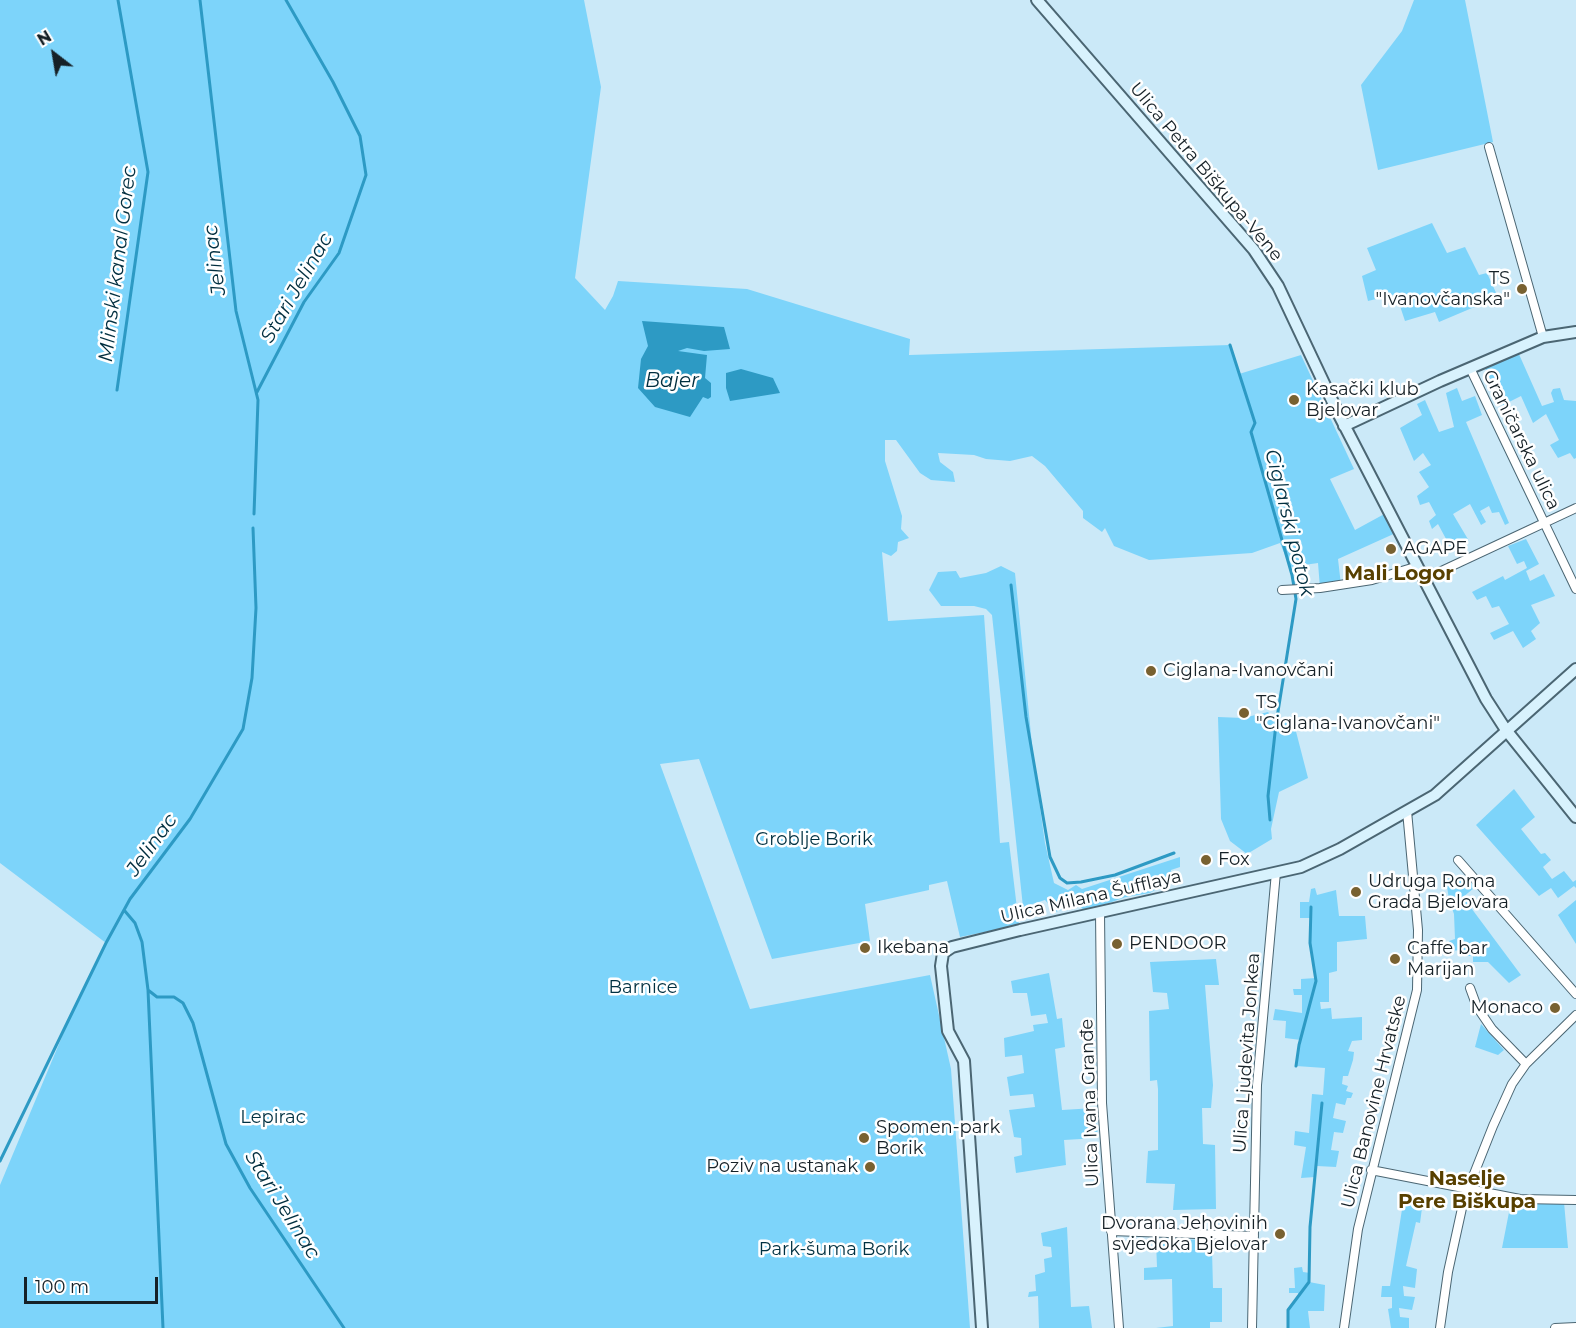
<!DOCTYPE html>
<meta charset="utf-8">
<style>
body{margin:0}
#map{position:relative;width:1576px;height:1328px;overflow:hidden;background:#cbe9f8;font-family:Montserrat,sans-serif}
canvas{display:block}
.north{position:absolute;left:24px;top:24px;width:60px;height:60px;-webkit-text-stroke:4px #fff;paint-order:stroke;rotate:329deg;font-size:16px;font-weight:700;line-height:24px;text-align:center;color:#162127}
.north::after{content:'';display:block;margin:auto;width:21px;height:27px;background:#162127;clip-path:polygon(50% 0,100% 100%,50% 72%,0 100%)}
.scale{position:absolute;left:24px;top:1277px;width:134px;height:27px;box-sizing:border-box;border:3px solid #162127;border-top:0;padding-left:8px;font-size:18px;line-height:21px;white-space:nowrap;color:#162127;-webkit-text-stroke:4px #fff;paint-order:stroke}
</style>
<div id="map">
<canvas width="1576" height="1328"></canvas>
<div class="north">N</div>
<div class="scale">100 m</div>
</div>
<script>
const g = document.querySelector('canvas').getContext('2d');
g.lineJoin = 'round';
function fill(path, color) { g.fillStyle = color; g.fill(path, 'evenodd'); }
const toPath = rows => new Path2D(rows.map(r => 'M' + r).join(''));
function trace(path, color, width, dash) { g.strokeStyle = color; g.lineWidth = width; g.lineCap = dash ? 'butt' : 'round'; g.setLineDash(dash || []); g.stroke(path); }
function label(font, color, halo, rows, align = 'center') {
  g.font = font + ' Montserrat,sans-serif'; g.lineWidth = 5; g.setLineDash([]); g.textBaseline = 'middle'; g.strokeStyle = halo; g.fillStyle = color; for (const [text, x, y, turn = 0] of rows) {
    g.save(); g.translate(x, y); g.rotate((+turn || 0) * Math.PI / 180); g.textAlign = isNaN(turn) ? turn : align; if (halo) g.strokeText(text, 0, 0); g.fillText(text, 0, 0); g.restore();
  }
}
const green = toPath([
 [0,0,584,0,601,87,575,278,605,310,613,296,618,281,747,289,910,339,909,355,1230,345,1239,374,1301,355,1354,469,1330,479,1355,530,1388,512,1398,532,1338,559,1341,585,1320,588,1318,563,1290,567,1280,543,1252,553,1149,560,1114,546,1105,528,1102,532,1083,518,1083,511,1045,466,1032,456,1010,461,986,459,974,455,938,453,940,462,953,472,955,482,931,480,920,473,896,440,885,440,885,461,902,516,901,529,909,538,898,542,897,551,891,556,882,552,888,621,984,615,1000,843,1009,842,1019,925,960,937,947,881,929,885,929,890,865,904,870,941,772,959,699,759,660,764,750,1009,930,975,951,1069,970,1328,0,1328,0,1185,79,996,106,943,0,863],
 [1414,0,1465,0,1493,142,1378,170,1361,85,1402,31],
 [1432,223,1447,253,1465,247,1479,275,1487,273,1498,297,1439,322,1435,312,1405,321,1396,294,1368,301,1362,276,1376,270,1367,248],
 [1518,352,1542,406,1554,402,1551,393,1553,389,1560,388,1564,400,1576,401,1576,458,1574,459,1570,453,1558,458,1550,445,1559,440,1546,414,1533,423,1521,396,1503,405,1484,366],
 [1457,388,1462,401,1475,396,1482,415,1466,422,1509,523,1505,525,1499,512,1492,513,1489,506,1480,511,1486,522,1481,525,1470,504,1453,514,1469,541,1452,550,1438,524,1432,529,1429,521,1436,515,1429,502,1420,505,1417,496,1429,487,1419,472,1431,465,1423,453,1414,461,1400,428,1422,415,1417,404,1425,400,1439,432,1454,427,1446,393],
 [1526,539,1539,564,1526,571,1530,581,1544,574,1555,596,1531,605,1540,623,1531,631,1536,639,1523,648,1513,631,1494,640,1490,633,1509,624,1499,606,1492,608,1486,596,1477,600,1472,592,1503,576,1505,580,1527,568,1524,561,1517,564,1508,546],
 [1001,566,1015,573,1034,765,1045,843,1054,883,1068,890,1076,885,1082,889,1180,857,1180,867,1171,870,1171,880,1150,893,1126,897,1086,911,1077,905,1055,912,1045,900,1023,907,992,615,986,609,974,606,941,606,929,590,938,572,956,571,960,578,986,573],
 [1268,712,1277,723,1292,716,1308,778,1279,792,1271,829,1272,839,1247,854,1230,841,1221,819,1218,717,1243,718],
 [1514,789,1535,817,1521,829,1541,854,1545,853,1551,860,1543,867,1552,879,1564,871,1573,882,1576,880,1576,888,1574,886,1558,898,1551,888,1539,896,1476,825],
 [1471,875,1479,884,1463,897,1521,975,1509,983,1488,962,1473,962,1473,956,1465,956,1465,950,1446,951,1449,941,1455,939,1454,914,1449,900,1446,879],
 [1315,888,1317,895,1336,890,1339,916,1365,916,1367,939,1337,942,1337,971,1329,973,1329,1002,1320,1002,1321,1009,1331,1008,1332,1019,1362,1017,1362,1040,1352,1041,1348,1051,1354,1052,1353,1060,1348,1076,1343,1076,1342,1084,1348,1086,1346,1091,1353,1093,1351,1098,1347,1098,1345,1105,1336,1103,1333,1118,1346,1121,1343,1133,1334,1132,1331,1150,1339,1151,1336,1167,1317,1166,1315,1177,1301,1178,1306,1147,1294,1145,1295,1131,1309,1133,1312,1094,1323,1095,1325,1068,1296,1066,1301,1040,1285,1038,1286,1021,1273,1020,1275,1009,1302,1013,1302,995,1294,995,1293,989,1301,989,1301,979,1316,978,1310,943,1311,918,1300,918,1300,902,1309,902,1311,889],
 [1576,900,1576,944,1558,915],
 [1216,959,1219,985,1205,985,1213,1085,1211,1108,1202,1108,1203,1144,1215,1145,1216,1209,1173,1210,1175,1184,1146,1183,1148,1151,1158,1150,1158,1089,1157,1080,1150,1081,1149,1011,1169,1009,1167,993,1153,992,1150,962],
 [1049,973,1057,1019,1062,1018,1065,1047,1055,1049,1062,1110,1095,1108,1098,1138,1064,1140,1066,1165,1016,1173,1014,1157,1022,1155,1021,1138,1014,1137,1009,1110,1035,1107,1033,1094,1010,1096,1007,1077,1024,1073,1022,1055,1005,1057,1004,1038,1034,1031,1033,1025,1048,1023,1046,1014,1031,1016,1027,993,1013,993,1011,981],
 [1481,1024,1504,1050,1498,1055,1475,1047],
 [1511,1202,1564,1202,1568,1248,1502,1248],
 [1403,1203,1422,1208,1420,1223,1416,1222,1406,1266,1417,1269,1415,1288,1403,1286,1404,1296,1415,1297,1412,1310,1399,1308,1400,1317,1409,1318,1409,1328,1391,1328,1388,1309,1392,1308,1392,1297,1381,1297,1382,1286,1390,1286],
 [1067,1227,1071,1307,1089,1306,1092,1328,1039,1328,1038,1296,1028,1297,1029,1292,1036,1291,1035,1275,1045,1272,1044,1259,1052,1257,1051,1247,1043,1246,1041,1233],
 [1208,1239,1208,1251,1212,1250,1213,1288,1222,1288,1222,1322,1210,1322,1210,1328,1156,1328,1173,1326,1172,1279,1144,1280,1144,1268,1157,1267,1156,1241],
 [1302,1267,1303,1272,1310,1273,1309,1282,1325,1285,1324,1311,1308,1311,1310,1328,1289,1328,1288,1310,1298,1298,1298,1293,1289,1293,1289,1288,1295,1288,1294,1268]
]);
const water = toPath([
 [642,321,724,327,730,349,704,351,687,348,678,351,707,355,705,378,711,383,711,397,708,399,703,397,690,417,655,407,638,388,641,359,648,346],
 [741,369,773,378,780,393,730,401,726,388,726,373]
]);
const stream = toPath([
 [200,0,236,311,258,400,254,514],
 [1230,345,1255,423,1251,432,1292,575,1296,599,1276,724,1268,796,1270,820],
 [117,390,148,172,118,0],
 [257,392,304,302,339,253,366,175,360,136,333,82,286,0],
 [1011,585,1026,717,1050,857,1060,878,1067,883,1081,882,1115,875,1174,853],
 [124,910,135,923,142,942,148,990,157,997,174,997,183,1003,193,1023,226,1144,250,1188,344,1328],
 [148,990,163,1328],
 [1296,1066,1299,1045,1316,981,1310,943,1311,907],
 [0,1161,106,943,130,899,190,819,243,729,252,678,256,608,253,528],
 [1288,1328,1288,1310,1309,1282,1310,1227,1322,1103]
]);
const street = toPath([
 [1489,147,1543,337],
 [1470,368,1576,589],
 [1422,580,1576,508],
 [1282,590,1320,588,1372,580,1415,567],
 [1458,860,1576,994],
 [1100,912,1102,1103,1119,1328],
 [1470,988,1477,1007,1492,1029,1526,1064],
 [1371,1170,1520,1199,1576,1200],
 [1111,1231,1254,1236],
 [1252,1328,1257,1085,1276,872],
 [1344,1328,1358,1229,1417,990,1418,930,1407,811],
 [1440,1328,1448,1272,1464,1199,1493,1126,1512,1084,1526,1064,1576,1015],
 [1555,1328,1576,1327]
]);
const secondary = toPath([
 [1037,0,1254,250,1278,286,1338,413,1486,699,1506,730,1576,817],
 [1344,426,1440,381,1543,337,1576,332],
 [982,1328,964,1061,948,1031,941,966,943,953,952,947,1020,930,1301,867,1340,849,1435,795,1576,669]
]);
const markers = [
 [1522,289,6,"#786131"],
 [1294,400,6,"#786131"],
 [1391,549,6,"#786131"],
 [1151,671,6,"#786131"],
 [1244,713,6,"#786131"],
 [1206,860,6,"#786131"],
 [1356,892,6,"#786131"],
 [1117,944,6,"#786131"],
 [865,948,6,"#786131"],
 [1395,959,6,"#786131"],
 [1555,1008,6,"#786131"],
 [864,1138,6,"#786131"],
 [870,1167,6,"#786131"],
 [1280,1234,6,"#786131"]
];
const streetNames = [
 ["Ulica Petra Biškupa-Vene",1206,172,50],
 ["Graničarska ulica",1521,440,64],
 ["Ulica Milana Šufflaya",1091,897,-13],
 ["Ulica Ljudevita Jonkea",1247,1053,-86],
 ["Ulica Banovine Hrvatske",1374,1102,-76],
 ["Ulica Ivana Granđe",1090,1103,-92]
];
const poiNames = [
 ["TS",1510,279,"right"],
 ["\"Ivanovčanska\"",1510,300,"right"],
 ["Kasački klub",1306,390],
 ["Bjelovar",1306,411],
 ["AGAPE",1403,549],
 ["Ciglana-Ivanovčani",1163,671],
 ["TS",1256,703],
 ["\"Ciglana-Ivanovčani\"",1256,724],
 ["Fox",1218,860],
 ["Udruga Roma",1368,882],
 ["Grada Bjelovara",1368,903],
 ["PENDOOR",1129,944],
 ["Ikebana",877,948],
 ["Caffe bar",1407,949],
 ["Marijan",1407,970],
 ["Monaco",1543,1008,"right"],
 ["Spomen-park",876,1128],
 ["Borik",876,1149],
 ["Poziv na ustanak",858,1167,"right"],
 ["Dvorana Jehovinih",1268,1224,"right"],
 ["svjedoka Bjelovar",1268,1245,"right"]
];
const parkNames = [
 ["Groblje Borik",814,840],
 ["Barnice",643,988],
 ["Lepirac",273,1118],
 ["Park-šuma Borik",834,1250]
];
const waterNames = [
 ["Jelinac",215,260,-97],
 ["Mlinski kanal Gorec",118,264,-83],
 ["Stari Jelinac",297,288,-60],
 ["Bajer",672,381],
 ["Ciglarski potok",1289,523,76],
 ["Jelinac",152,845,-54],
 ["Stari Jelinac",282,1205,58]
];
const neighbourhoodNames = [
 ["Mali Logor",1399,574],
 ["Naselje",1467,1179],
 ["Pere Biškupa",1467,1202]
];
fill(green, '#7dd4fa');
fill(water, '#2d9ac4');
trace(stream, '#2d9ac4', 3);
trace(street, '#4b6673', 10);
trace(secondary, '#4b6673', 14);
trace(street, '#fff', 8);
trace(secondary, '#d8f2fd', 10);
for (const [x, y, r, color] of markers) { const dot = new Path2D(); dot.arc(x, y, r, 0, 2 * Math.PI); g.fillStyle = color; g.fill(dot); trace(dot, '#fff', 2); }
label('18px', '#162127', '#fff', streetNames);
label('18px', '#162127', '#fff', poiNames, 'left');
label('18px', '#003142', '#fff', parkNames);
label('italic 20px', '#002e3f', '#fff', waterNames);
label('bold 20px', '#584000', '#fff', neighbourhoodNames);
</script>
